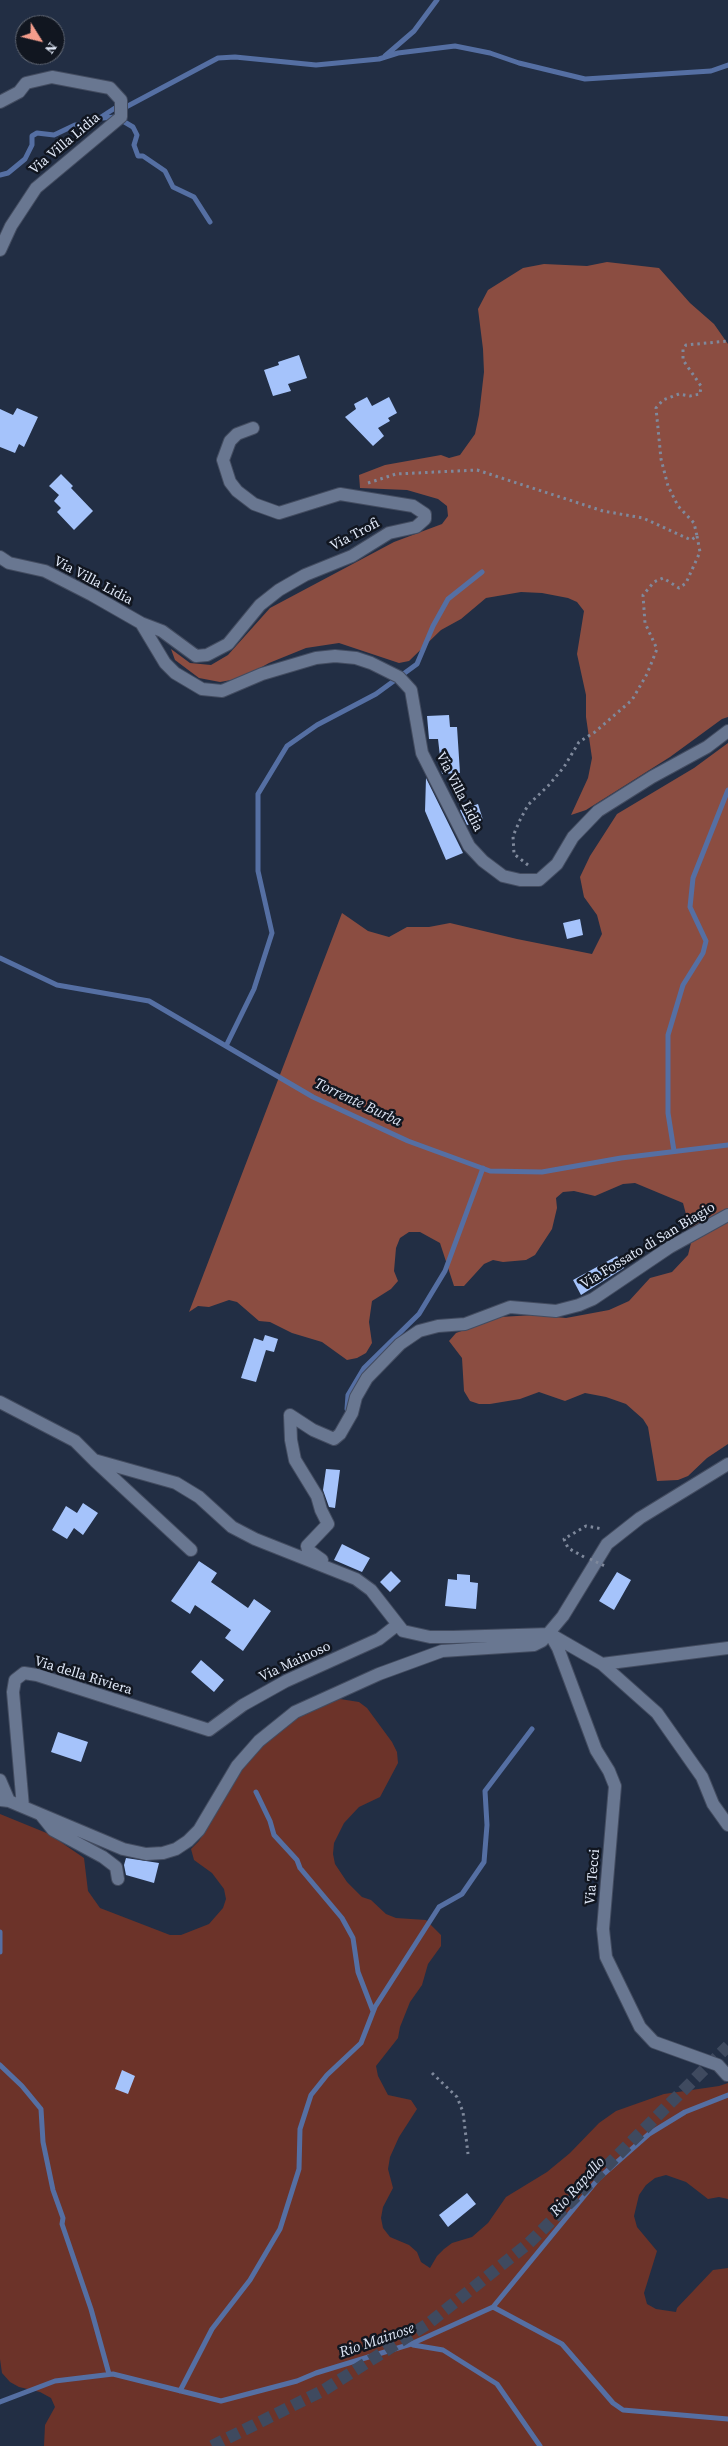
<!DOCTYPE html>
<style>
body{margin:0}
#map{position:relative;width:728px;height:2446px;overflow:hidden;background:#222e44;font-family:"Source Serif 4",serif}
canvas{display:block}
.north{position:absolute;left:15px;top:15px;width:50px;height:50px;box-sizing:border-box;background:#111620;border:1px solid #646a76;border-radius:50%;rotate:126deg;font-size:14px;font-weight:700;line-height:20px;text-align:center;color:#e1e9f8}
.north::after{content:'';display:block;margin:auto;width:18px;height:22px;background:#f49d8c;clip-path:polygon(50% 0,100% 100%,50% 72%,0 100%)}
</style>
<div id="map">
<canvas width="728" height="2446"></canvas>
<div class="north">N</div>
</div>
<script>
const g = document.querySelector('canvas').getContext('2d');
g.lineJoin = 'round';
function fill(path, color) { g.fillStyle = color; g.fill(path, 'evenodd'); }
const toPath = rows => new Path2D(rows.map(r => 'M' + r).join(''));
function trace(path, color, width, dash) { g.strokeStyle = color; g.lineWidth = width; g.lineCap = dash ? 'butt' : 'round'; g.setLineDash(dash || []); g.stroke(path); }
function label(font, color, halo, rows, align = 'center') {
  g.font = font + ' "Source Serif 4",serif'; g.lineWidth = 5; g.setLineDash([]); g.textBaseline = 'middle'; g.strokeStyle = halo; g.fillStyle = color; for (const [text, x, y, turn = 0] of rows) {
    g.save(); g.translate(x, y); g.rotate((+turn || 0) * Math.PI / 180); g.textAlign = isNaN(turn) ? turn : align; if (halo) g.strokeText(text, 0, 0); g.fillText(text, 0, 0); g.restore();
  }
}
const green = toPath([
 [340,1699,359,1702,367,1708,392,1742,397,1752,398,1763,380,1797,359,1807,344,1823,334,1843,333,1854,335,1864,347,1882,362,1897,371,1900,386,1914,396,1918,426,1920,441,1935,441,1946,428,1964,422,1985,410,2002,400,2027,398,2038,376,2066,378,2076,388,2095,411,2100,417,2109,399,2137,390,2157,388,2169,393,2188,383,2207,381,2218,383,2228,390,2237,409,2245,417,2252,421,2262,430,2268,437,2256,444,2249,452,2243,472,2237,488,2223,506,2197,547,2172,570,2153,599,2123,616,2111,664,2094,719,2086,728,2083,728,2199,719,2197,708,2199,686,2182,666,2175,655,2178,646,2185,639,2195,634,2216,637,2227,657,2251,644,2293,647,2304,656,2309,676,2312,677,2308,713,2270,728,2268,728,2446,44,2446,45,2425,55,2407,51,2398,40,2392,19,2387,10,2382,2,2373,0,2359,0,1814,49,1834,84,1858,88,1891,100,1908,170,1935,181,1935,209,1924,223,1908,226,1899,224,1889,212,1873,194,1860,191,1849,199,1841,249,1756,294,1716]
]);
const forest = toPath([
 [607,262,659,268,690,303,714,324,728,344,728,717,722,719,670,757,586,810,571,815,588,778,592,758,586,717,586,695,577,654,584,611,577,602,568,598,542,593,521,592,486,598,461,619,441,630,409,661,399,663,339,643,306,648,269,663,242,678,220,682,199,678,175,660,171,649,190,663,211,665,228,655,270,608,394,542,442,524,448,516,447,506,438,499,407,490,360,488,359,475,385,465,441,455,449,458,460,455,475,434,479,415,484,372,483,349,478,309,488,290,523,268,544,264,587,266],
 [728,743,728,1444,707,1458,688,1476,678,1480,657,1481,648,1427,643,1419,626,1404,606,1397,585,1393,565,1401,539,1392,520,1399,490,1404,479,1404,470,1401,464,1391,462,1358,449,1341,456,1333,500,1317,534,1315,566,1318,609,1310,629,1301,650,1278,672,1272,688,1255,691,1243,691,1233,683,1203,635,1183,623,1184,595,1196,574,1191,563,1192,556,1198,557,1208,552,1229,535,1255,526,1260,503,1262,493,1260,484,1264,464,1286,454,1286,440,1243,420,1232,409,1232,400,1238,396,1248,394,1271,398,1281,391,1289,372,1301,369,1322,372,1343,366,1353,357,1358,347,1360,322,1342,292,1333,270,1322,259,1321,237,1302,229,1300,209,1307,198,1306,189,1312,342,913,368,931,389,937,407,927,429,927,450,923,517,939,592,954,602,934,597,915,584,897,580,877,590,856,617,814,694,768]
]);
const stream = toPath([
 [385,56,414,31,437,0],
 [103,118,116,117,133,127,137,135,134,145,138,156,143,156,165,171,173,187,194,197,210,222],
 [0,175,8,173,25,159,32,145,32,136,37,133,54,135,75,125,89,125,115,108,126,107,218,58,235,57,316,65,379,59,398,53,455,46,490,53,519,63,585,79,711,71,728,65],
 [0,958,57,985,149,1001,313,1097,408,1141,490,1171,542,1172,621,1158,728,1145],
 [226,1046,254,989,272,933,258,871,258,794,287,746,317,725,376,694,417,664,433,626,448,599,482,572],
 [674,1151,668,1113,668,1035,683,985,703,953,706,941,690,907,693,878,728,790],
 [347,1409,348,1395,364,1368,419,1314,445,1271,483,1168],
 [256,1792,270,1821,274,1835,297,1860,300,1868,342,1918,353,1938,358,1972,373,2011],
 [0,1932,0,1952],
 [0,2065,22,2086,41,2109,43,2142,53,2190,63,2218,62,2224,91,2309,109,2374],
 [493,2307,599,2178,649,2134,685,2112,728,2095],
 [413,2345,443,2350,497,2384,540,2446],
 [180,2391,212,2329,250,2280,280,2229,299,2169,300,2129,311,2095,327,2075,361,2043,375,2007,439,1907,462,1894,484,1862,487,1825,485,1791,532,1729],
 [0,2402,55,2381,113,2374,221,2401,297,2381,316,2373,411,2344,493,2307,562,2344,613,2403,623,2410,728,2419]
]);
const building = toPath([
 [299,355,307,378,288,384,291,391,273,396,264,370,279,365,278,362],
 [367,397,372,406,389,397,397,413,388,418,390,421,378,428,384,436,373,446,345,417,356,409,354,404],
 [17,408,38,417,24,447,19,444,15,453,0,447,0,409,13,415],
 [61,474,73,486,71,488,93,511,74,530,57,512,61,508,54,501,59,495,49,486],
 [449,715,450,727,457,727,460,773,442,774,438,739,429,739,427,716],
 [426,778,463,853,446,860,425,811],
 [478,804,483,820,467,825,460,810],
 [580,919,583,935,567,939,563,923],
 [617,1256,624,1268,581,1295,573,1280],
 [265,1335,278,1339,274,1352,266,1350,256,1382,241,1378,254,1338,263,1341],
 [326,1469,340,1470,335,1508,329,1507,323,1490],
 [83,1503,98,1513,83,1535,74,1528,67,1539,52,1530,66,1506,77,1513],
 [342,1544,370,1558,362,1572,334,1560],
 [199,1561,217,1573,211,1582,224,1591,248,1608,254,1599,271,1611,243,1651,225,1638,231,1630,195,1605,190,1614,171,1601],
 [391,1571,401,1581,390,1592,380,1582],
 [617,1572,631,1580,614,1610,599,1601],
 [457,1574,470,1575,470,1582,478,1583,476,1609,445,1606,448,1579,457,1580],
 [201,1660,224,1680,214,1692,191,1672],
 [58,1732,88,1742,81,1762,51,1752],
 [126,1858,159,1863,154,1883,126,1875,124,1865],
 [122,2070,135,2076,128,2094,115,2089],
 [467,2193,476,2204,448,2227,439,2215]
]);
const minorTunnel = toPath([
 [212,2446,324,2390,429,2323,529,2243,728,2046]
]);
const path = toPath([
 [368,483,396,474,477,470,603,511,643,518,691,540,697,536,694,523,678,506,668,486,661,459,656,408,663,400,679,394,690,396,700,394,701,386,683,360,683,349,686,345,728,341],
 [528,865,514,854,513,836,520,820,528,805,548,786,564,767,579,742,595,732,632,700,647,674,657,649,645,623,643,595,654,582,663,578,679,588,686,583,700,552,697,536],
 [584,1557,568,1548,564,1539,586,1526,603,1529],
 [432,2073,457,2097,463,2112,468,2154]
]);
const minor = toPath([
 [0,102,19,92,26,83,52,77,110,88,121,100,121,117,36,188,11,226,0,250],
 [0,557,9,563,45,571,92,595,141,623,165,663,175,673,202,689,222,691,262,674,316,658,335,656,356,658,371,663,399,677,411,690,422,753,469,846,483,861,503,876,520,880,539,880,557,864,573,837,598,811,652,777,707,747,728,731],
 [141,623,162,631,196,656,207,655,228,644,260,605,279,590,305,575,352,556,389,533,416,527,425,519,425,514,413,506,340,494,279,513,254,504,237,491,230,482,223,460,230,441,237,434,253,428],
 [0,1402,75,1441,94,1460,176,1483,199,1497,232,1527,255,1539,356,1579,371,1590,403,1631,430,1637,453,1637,550,1634,602,1664,657,1713,702,1777,713,1804,728,1825],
 [95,1461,191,1550],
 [322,1560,308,1550,307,1546,328,1524,321,1510,317,1496,295,1460,291,1440,290,1415,313,1430,334,1439,340,1434,352,1413,356,1397,367,1378,400,1344,419,1331,438,1326,465,1324,510,1307,556,1311,579,1305,593,1299,670,1247,728,1215],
 [550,1634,558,1648,596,1750,609,1771,615,1786,603,1929,606,1957,640,2027,654,2042,718,2065,727,2075],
 [602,1664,728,1648],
 [0,1780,9,1801],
 [0,1800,9,1801,123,1849,146,1854,163,1853,176,1849,188,1841,199,1830,237,1766,259,1741,295,1712,379,1674,442,1651,534,1645,542,1641,563,1616,607,1544,640,1518,728,1464],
 [23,1807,13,1692,15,1680,24,1673,37,1675,209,1730,243,1705,286,1681,379,1639,397,1625],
 [41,1815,53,1830,103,1857,116,1867,118,1879]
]);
const pathBridge = toPath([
 [590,1559,605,1566]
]);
const streetNames = [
 ["Via Villa Lidia",65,144,-40],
 ["Via Trofi",355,535,-28],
 ["Via Villa Lidia",93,581,28],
 ["Via Villa Lidia",459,792,63],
 ["Via Fossato di San Biagio",648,1246,-31],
 ["Via Mainoso",295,1662,-25],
 ["Via della Riviera",83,1676,17],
 ["Via Tecci",593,1877,-85]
];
const waterNames = [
 ["Torrente Burba",358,1103,25],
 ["Rio Rapallo",578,2187,-48],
 ["Rio Mainose",377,2341,-19]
];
fill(green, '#6c3329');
fill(forest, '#8b4d41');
trace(stream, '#556fa3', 5);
fill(building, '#a5c3fb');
trace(minorTunnel, '#3f4a5f', 12, [12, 6]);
trace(minor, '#434c60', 14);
trace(path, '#7f899c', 3, [2.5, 4]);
trace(minor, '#697791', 12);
trace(pathBridge, '#7f899c', 3, [2.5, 4]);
label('14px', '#e1e9f8', '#111620', streetNames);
label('italic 15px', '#dce4f4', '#111620', waterNames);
</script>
